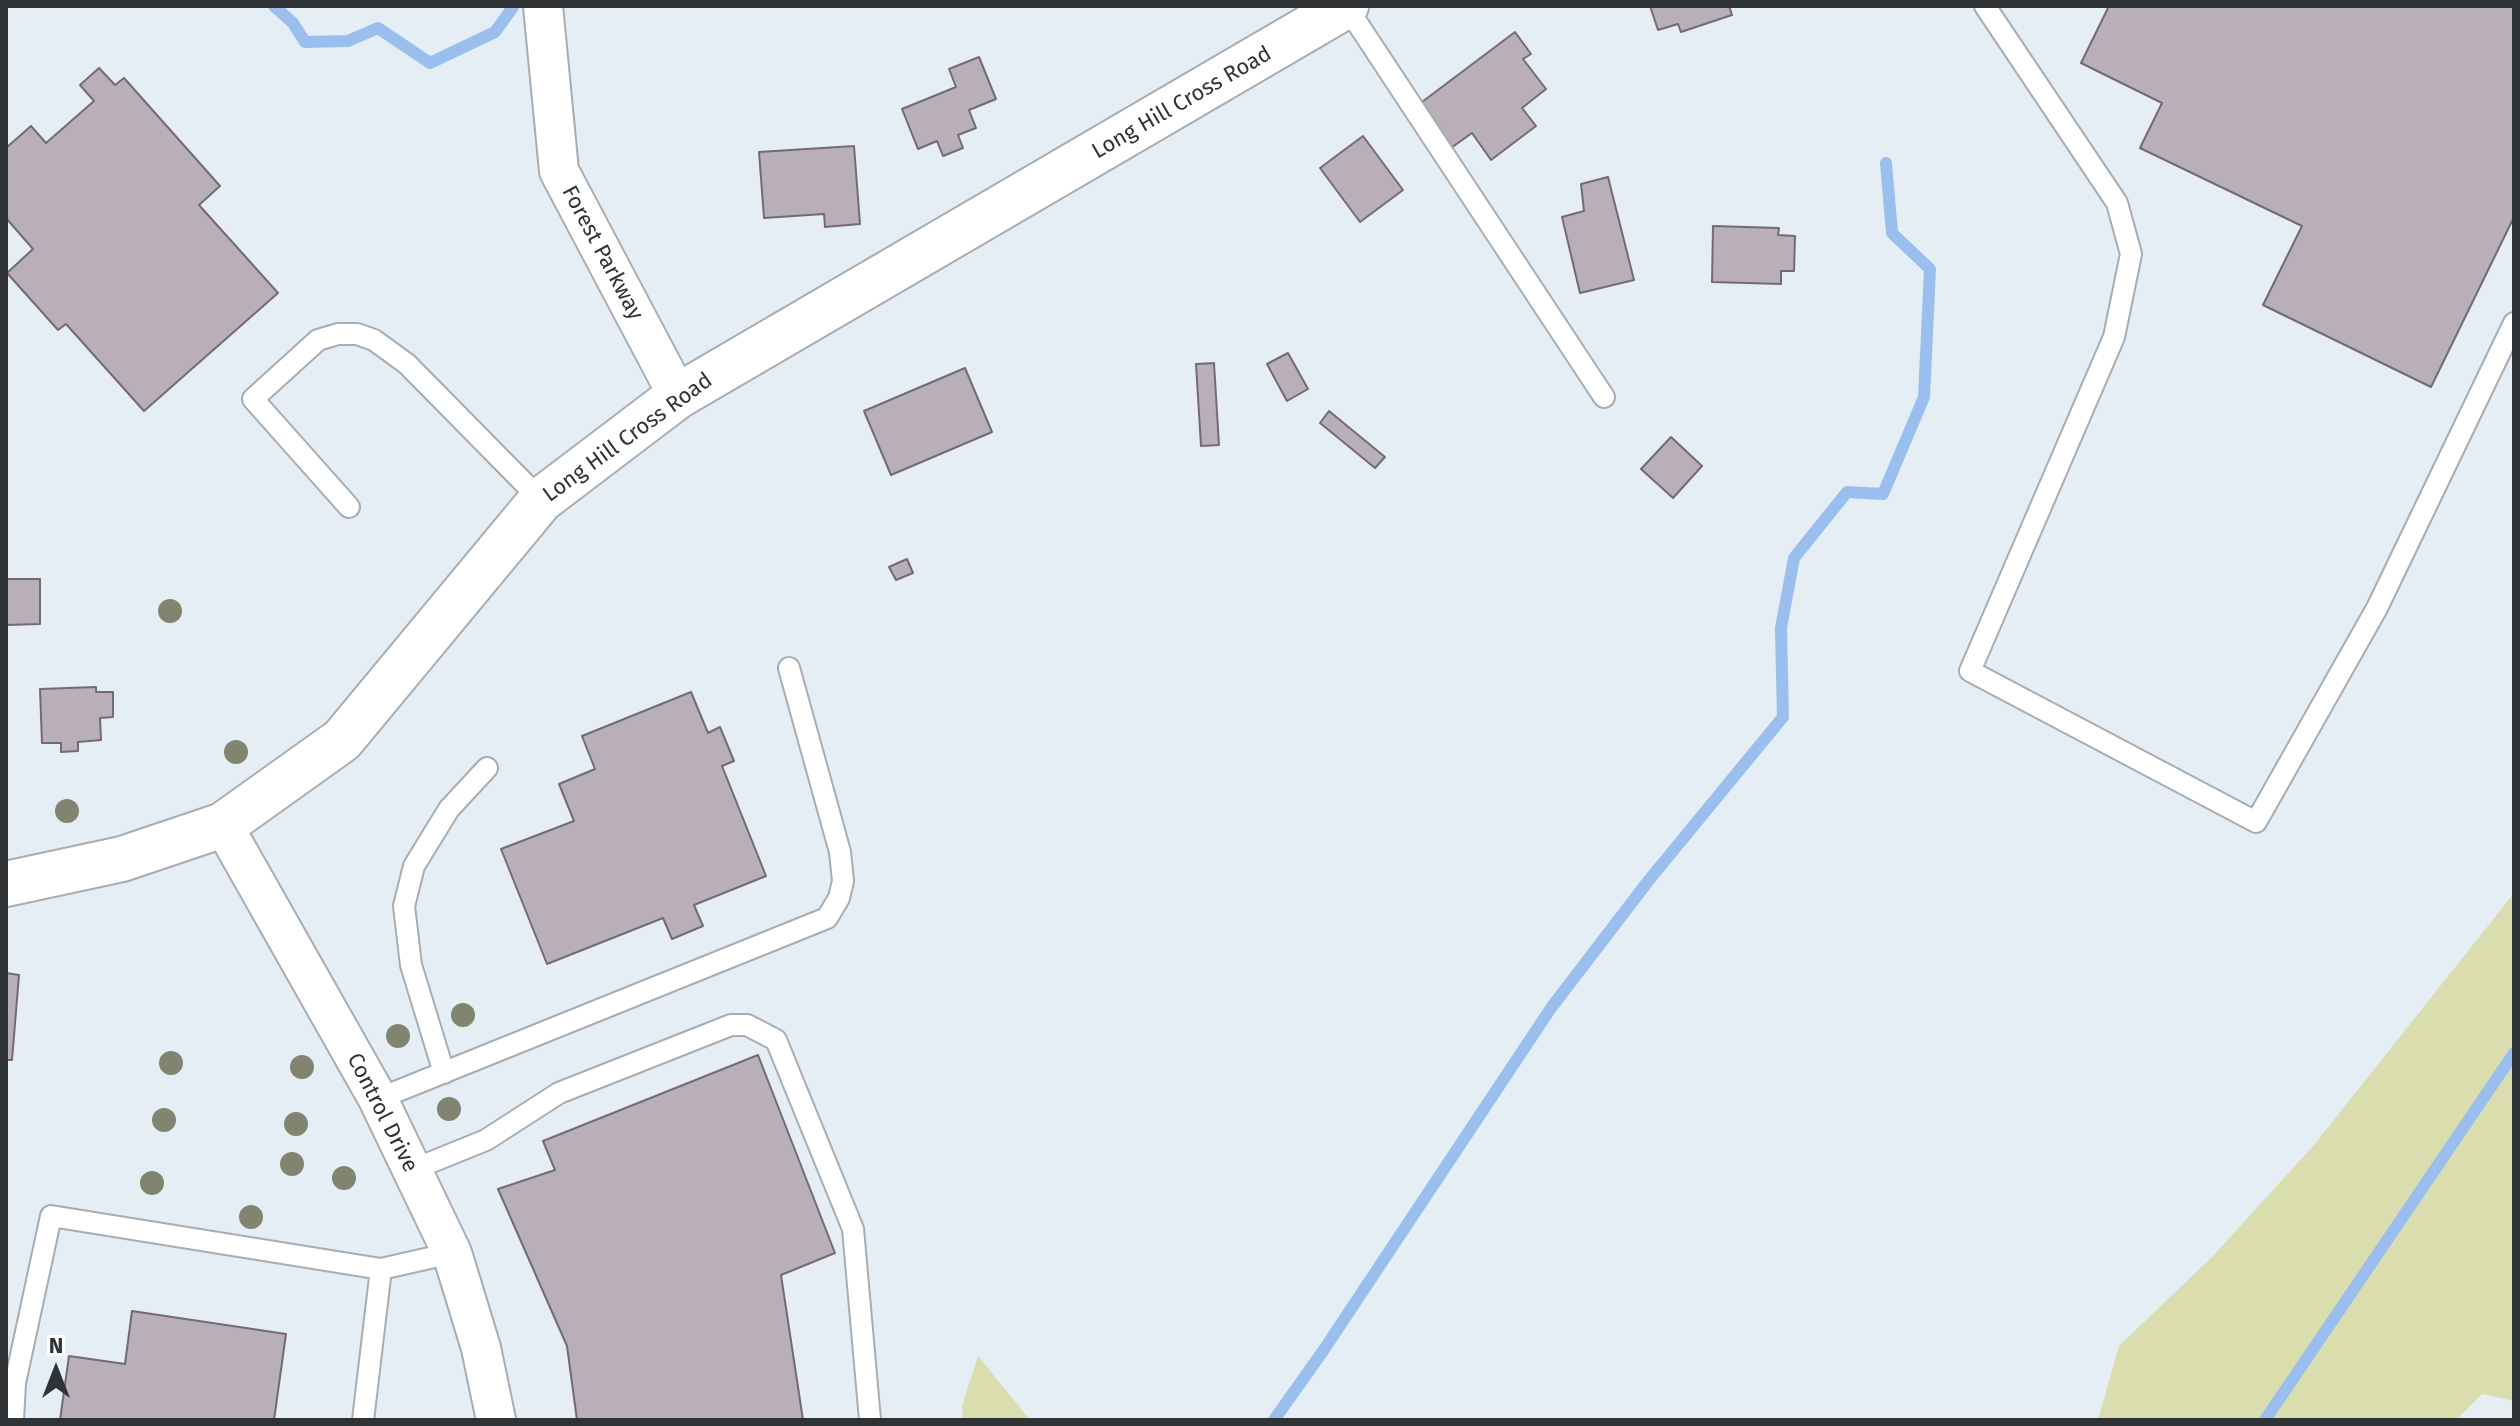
<!DOCTYPE html>
<style>
body{margin:0}
#map{position:relative;width:2520px;height:1426px;overflow:hidden;background:#e5edf5;font-family:"Fira Sans",sans-serif}
canvas{display:block}
.frame{position:absolute;inset:0;border:8px solid #303336;pointer-events:none}
.north{position:absolute;left:16px;top:1330px;width:80px;height:80px;-webkit-text-stroke:6px #fff;paint-order:stroke;rotate:0deg;font-size:22px;font-weight:700;line-height:32px;text-align:center;color:#303336}
.north::after{content:'';display:block;margin:auto;width:28px;height:36px;background:#303336;clip-path:polygon(50% 0,100% 100%,50% 72%,0 100%)}
</style>
<div id="map">
<canvas width="2520" height="1426"></canvas>
<div class="frame"></div>
<div class="north">N</div>
</div>
<script>
const g = document.querySelector('canvas').getContext('2d');
g.lineJoin = 'round';
function fill(path, color) { g.fillStyle = color; g.fill(path, 'evenodd'); }
const toPath = rows => new Path2D(rows.map(r => 'M' + r).join(''));
function trace(path, color, width, dash) { g.strokeStyle = color; g.lineWidth = width; g.lineCap = dash ? 'butt' : 'round'; g.setLineDash(dash || []); g.stroke(path); }
function label(font, color, halo, rows, align = 'center') {
  g.font = font + ' "Fira Sans",sans-serif'; g.lineWidth = 6; g.setLineDash([]); g.textBaseline = 'middle'; g.strokeStyle = halo; g.fillStyle = color; for (const [text, x, y, turn = 0] of rows) {
    g.save(); g.translate(x, y); g.rotate((+turn || 0) * Math.PI / 180); g.textAlign = isNaN(turn) ? turn : align; if (halo) g.strokeText(text, 0, 0); g.fillText(text, 0, 0); g.restore();
  }
}
const green = toPath([
 [2514,893,2514,1401,2482,1394,2456,1420,2098,1420,2119,1346,2213,1256,2314,1145],
 [978,1356,1030,1420,963,1420,962,1406]
]);
const stream = toPath([
 [274,6,293,23,305,42,348,41,378,28,430,63,495,32,513,7],
 [1274,1420,1323,1351,1551,1008,1649,880,1783,717,1781,628,1794,558,1847,492,1883,494,1924,397,1930,269,1892,233,1886,163],
 [2265,1420,2514,1053]
]);
const building = toPath([
 [1650,6,1729,6,1732,15,1681,32,1678,24,1658,30,1650,6],
 [2109,6,2514,6,2514,217,2431,387,2263,305,2302,226,2140,148,2162,103,2081,63,2109,6],
 [1515,32,1531,54,1523,59,1546,89,1522,108,1536,126,1491,160,1472,133,1451,148,1418,105,1515,32],
 [979,57,996,99,969,110,976,128,958,135,963,148,943,156,937,141,918,149,902,109,956,87,949,69,979,57],
 [99,68,115,85,124,78,220,186,199,205,278,293,144,411,66,324,58,330,7,273,33,249,6,218,6,148,31,126,46,143,94,101,80,85,99,68],
 [1363,136,1403,190,1360,222,1320,168,1363,136],
 [854,146,860,224,825,227,824,214,764,218,759,152,854,146],
 [1608,177,1634,280,1580,293,1562,217,1584,211,1581,184,1608,177],
 [1713,226,1779,228,1778,235,1795,236,1794,271,1781,271,1781,284,1712,282,1713,226],
 [1288,353,1308,389,1287,401,1267,364,1288,353],
 [1214,363,1219,445,1201,446,1196,364,1214,363],
 [965,368,992,432,891,475,864,411,965,368],
 [1329,411,1385,457,1375,468,1320,423,1329,411],
 [1671,437,1702,466,1673,498,1641,469,1671,437],
 [907,559,913,573,896,580,889,567,907,559],
 [6,579,40,579,40,624,6,625,6,579],
 [96,687,96,692,113,692,113,717,100,718,101,740,78,742,78,751,61,752,61,743,42,743,40,689,96,687],
 [691,692,708,733,720,727,734,761,722,766,766,876,694,905,703,926,672,939,663,918,547,964,501,849,574,821,559,784,595,769,582,736,691,692],
 [6,973,19,975,12,1060,6,1060,6,973],
 [758,1055,835,1253,781,1275,803,1420,577,1420,567,1346,498,1189,555,1170,543,1141,758,1055],
 [132,1311,286,1334,274,1420,60,1420,69,1356,125,1364,132,1311]
]);
const service = toPath([
 [1346,6,1604,397],
 [1985,6,2117,203,2131,254,2114,337,1970,671,2256,822,2377,608,2514,323],
 [349,507,253,399,318,340,338,334,357,334,374,340,407,364,541,500],
 [444,1073,411,965,404,906,414,866,449,809,487,768],
 [378,1099,827,918,839,898,843,881,840,852,789,668],
 [412,1170,486,1140,559,1093,731,1025,747,1025,776,1040,853,1229,870,1420],
 [13,1420,15,1383,51,1216,381,1269,452,1253],
 [363,1420,381,1269]
]);
const minor = toPath([
 [543,6,559,171,678,396],
 [223,825,378,1099,452,1253,481,1348,496,1420]
]);
const tertiary = toPath([
 [6,884,122,859,223,825,342,740,541,500,678,396,1346,6]
]);
const trees = [
 [170,611],
 [236,752],
 [67,811],
 [463,1015],
 [398,1036],
 [171,1063],
 [302,1067],
 [449,1109],
 [164,1120],
 [296,1124],
 [292,1164],
 [344,1178],
 [152,1183],
 [251,1217]
];
const streetNames = [
 ["Long Hill Cross Road",1182,103,-30],
 ["Forest Parkway",602,253,62],
 ["Long Hill Cross Road",628,438,-36],
 ["Control Drive",382,1113,63]
];
fill(green, '#dadeae');
trace(stream, '#9abfee', 12);
fill(building, '#b8b0b6');
trace(building, '#736b71', 2);
trace(service, '#a6adb4', 24);
trace(minor, '#a6adb4', 42);
trace(tertiary, '#a6adb4', 48);
trace(service, '#fff', 20);
trace(minor, '#fff', 38);
trace(tertiary, '#fff', 44);
g.fillStyle = '#81856f';
for (const [x, y] of trees) { g.beginPath(); g.arc(x, y, 12, 0, 2 * Math.PI); g.fill(); }
label('22px', '#303336', '#fff', streetNames);
</script>
